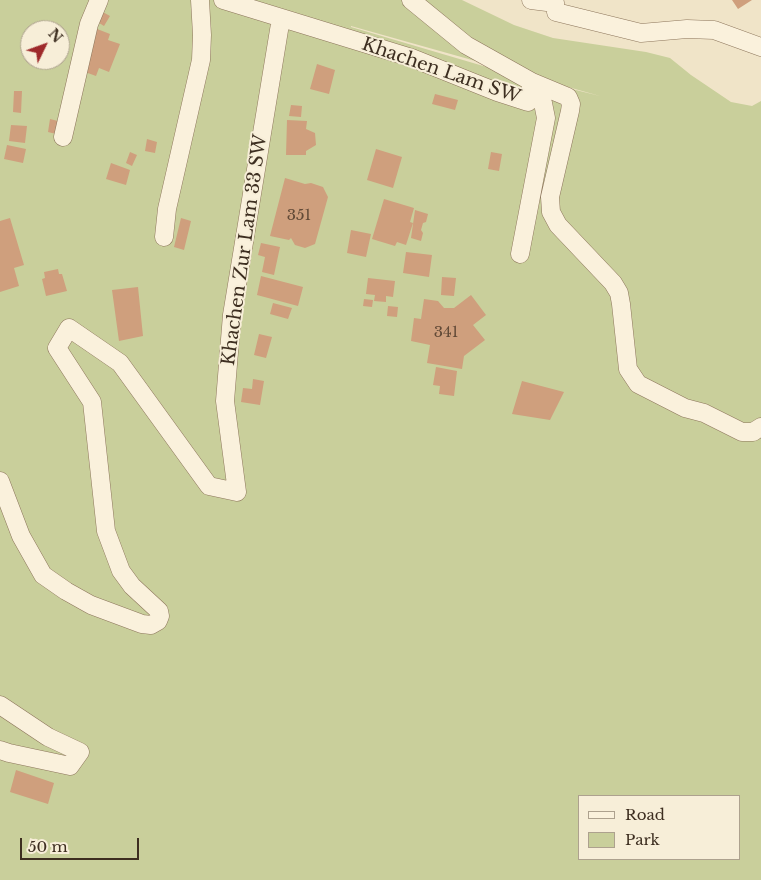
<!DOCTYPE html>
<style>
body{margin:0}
#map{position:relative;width:761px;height:880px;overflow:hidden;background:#f0e4c8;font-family:"Libre Baskerville",serif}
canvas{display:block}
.legend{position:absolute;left:578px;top:795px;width:162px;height:65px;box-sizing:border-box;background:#f7eed8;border:1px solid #ada18e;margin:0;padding:6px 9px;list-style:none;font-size:15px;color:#3d2e20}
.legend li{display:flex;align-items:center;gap:10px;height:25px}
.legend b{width:25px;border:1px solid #ada18e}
.north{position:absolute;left:20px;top:20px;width:50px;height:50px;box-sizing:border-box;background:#f7eed8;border:1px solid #ada18e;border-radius:50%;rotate:48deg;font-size:14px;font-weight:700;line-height:20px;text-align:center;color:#3d2e20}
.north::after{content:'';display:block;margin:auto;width:18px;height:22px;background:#9e2a2b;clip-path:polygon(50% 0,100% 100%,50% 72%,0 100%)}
.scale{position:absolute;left:20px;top:838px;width:119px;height:22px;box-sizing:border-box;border:2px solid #3d2e20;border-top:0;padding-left:6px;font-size:15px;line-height:18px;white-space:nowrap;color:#3d2e20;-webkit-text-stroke:4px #f7eed8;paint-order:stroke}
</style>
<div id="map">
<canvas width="761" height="880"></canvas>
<ul class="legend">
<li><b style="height:6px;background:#faf1dc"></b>Road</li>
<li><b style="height:14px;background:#c9cf9b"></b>Park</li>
</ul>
<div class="north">N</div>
<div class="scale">50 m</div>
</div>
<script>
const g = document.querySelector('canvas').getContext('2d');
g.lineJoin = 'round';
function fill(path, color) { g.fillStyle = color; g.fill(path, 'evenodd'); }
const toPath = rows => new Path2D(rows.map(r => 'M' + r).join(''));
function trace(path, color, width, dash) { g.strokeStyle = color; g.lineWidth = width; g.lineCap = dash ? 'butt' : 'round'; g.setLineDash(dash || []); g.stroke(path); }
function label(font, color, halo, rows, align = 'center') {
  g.font = font + ' "Libre Baskerville",serif'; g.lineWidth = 4; g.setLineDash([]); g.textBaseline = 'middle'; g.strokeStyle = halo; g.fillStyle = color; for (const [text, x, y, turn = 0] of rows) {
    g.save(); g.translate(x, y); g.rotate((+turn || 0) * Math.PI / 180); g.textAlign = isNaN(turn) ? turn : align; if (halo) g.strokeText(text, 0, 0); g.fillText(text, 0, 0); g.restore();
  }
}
const green = toPath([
 [0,0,462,0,514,25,553,38,646,52,670,58,691,75,731,102,752,106,761,101,761,880,0,880],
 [351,27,351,26,600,96,507,73],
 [30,30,60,30,60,60,30,60],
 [580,796,740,796,740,859,580,859]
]);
const building = toPath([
 [732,0,752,0,738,9],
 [101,11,110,16,104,26,96,21],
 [92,27,110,34,108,40,120,44,109,72,99,68,96,76,77,69],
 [317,64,335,70,329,94,310,89],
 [14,91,22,91,21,113,13,112],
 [435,94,458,100,455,110,432,104],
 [291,105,302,106,301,117,289,116],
 [50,119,58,121,56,134,48,132],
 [287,120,307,121,306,129,315,133,316,145,306,151,306,155,286,155],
 [11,125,27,126,25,143,9,141],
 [147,139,157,142,155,153,145,151],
 [7,145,26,149,23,163,4,159],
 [376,149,402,157,393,188,367,180],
 [130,152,137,155,132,166,126,163],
 [491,152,502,154,499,171,488,169],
 [111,163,130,170,126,185,106,179],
 [285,178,305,184,311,183,323,187,328,197,315,244,305,248,295,245,291,238,289,240,270,236],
 [384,199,414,208,410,222,413,223,406,245,397,242,395,246,372,239],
 [415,210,428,214,426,222,423,223,421,230,423,233,421,241,411,238],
 [10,218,24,265,14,268,19,286,0,292,0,221],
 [181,218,191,221,184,250,174,247],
 [351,230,371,234,366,257,347,253],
 [261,243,280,247,274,275,262,272,265,257,258,255],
 [406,252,432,255,429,277,403,273],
 [58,269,59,274,62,274,67,291,46,296,42,279,45,278,44,272],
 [261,276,303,287,298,306,257,295],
 [442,277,456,278,454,296,441,295],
 [368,278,395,281,393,297,386,296,386,302,374,301,375,295,366,294],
 [138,287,143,336,119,341,112,290],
 [471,295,486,315,473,325,485,340,464,356,462,369,427,363,430,345,411,341,414,318,421,319,424,299,438,301,444,308,454,308],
 [364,299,373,300,372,307,363,306],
 [273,303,292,308,288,319,270,314],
 [388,306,398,307,397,317,387,316],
 [259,334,272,337,266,358,254,355],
 [436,367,457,371,454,396,439,394,440,386,433,385],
 [253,379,264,381,260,405,241,402,243,388,252,389],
 [522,381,564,392,550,420,512,414],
 [16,770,54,783,48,804,10,792]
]);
const minor = toPath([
 [223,0,412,58,497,92,528,102,532,82,466,45,411,0],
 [531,0,555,3,556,12,641,33,687,29,714,30,761,47],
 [532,82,568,97,571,104,570,111,550,197,551,212,558,225,613,283,619,293,621,304,628,369,638,384,685,408,704,413,742,432,753,432,761,427],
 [63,137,89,24,99,0],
 [164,237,167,209,201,60,202,35,200,0],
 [520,254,546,118,543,103,530,94],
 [0,481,21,536,43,575,66,591,91,605,142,624,151,625,158,621,160,616,159,611,132,586,121,571,106,531,92,402,57,348,69,328,120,363,209,486,237,492,225,401,232,315,281,18],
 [0,705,48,737,80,752,70,766,9,753,0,750]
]);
const numberNames = [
 ["351",299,216],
 ["341",446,333]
];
const streetNames = [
 ["Khachen Lam SW",441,71,19],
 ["Khachen Zur Lam 33 SW",245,250,-82]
];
fill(green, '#c9cf9b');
fill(building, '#cf9f7d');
trace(minor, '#8d765c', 19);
trace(minor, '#faf1dc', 18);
label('15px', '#624a37', null, numberNames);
label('18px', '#3d2e20', '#f7eed8', streetNames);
</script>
